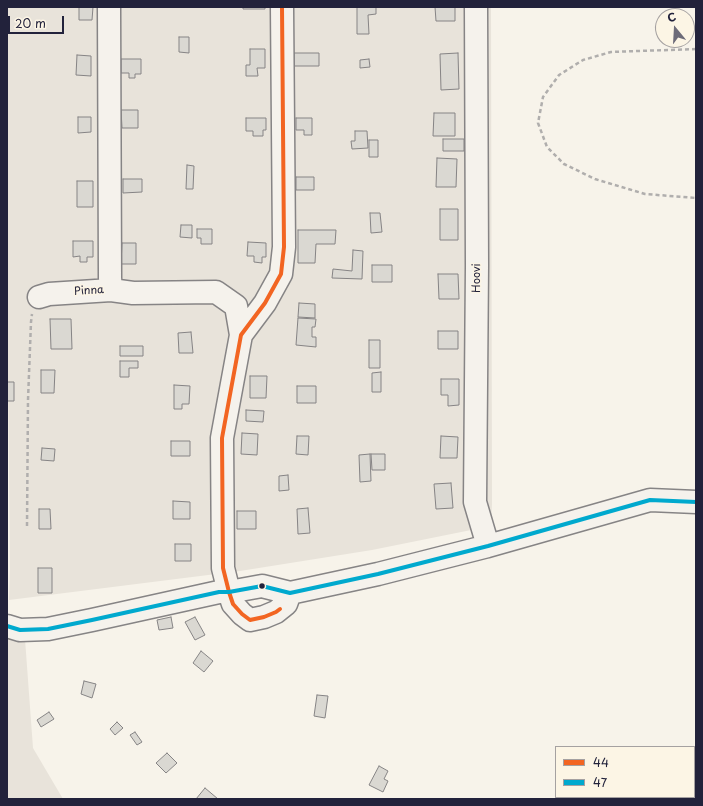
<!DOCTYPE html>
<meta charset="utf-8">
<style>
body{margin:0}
#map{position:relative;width:703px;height:806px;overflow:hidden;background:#f7f3ea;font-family:"Playpen Sans",sans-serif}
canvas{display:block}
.frame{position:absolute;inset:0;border:8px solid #22223b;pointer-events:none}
.legend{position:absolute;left:555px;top:746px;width:140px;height:52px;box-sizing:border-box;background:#fcf5e5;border:1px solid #a5a1a1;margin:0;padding:5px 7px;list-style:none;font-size:12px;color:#22223b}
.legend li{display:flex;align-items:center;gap:8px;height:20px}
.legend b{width:20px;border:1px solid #a5a1a1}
.north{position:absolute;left:655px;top:8px;width:40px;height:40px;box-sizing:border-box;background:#fcf5e5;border:1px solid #a5a1a1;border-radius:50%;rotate:342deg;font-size:11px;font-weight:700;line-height:16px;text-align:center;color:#22223b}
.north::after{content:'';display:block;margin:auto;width:14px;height:18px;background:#6d6b78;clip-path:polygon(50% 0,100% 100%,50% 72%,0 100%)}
.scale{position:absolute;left:8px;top:16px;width:56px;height:18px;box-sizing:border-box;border:2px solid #22223b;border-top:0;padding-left:5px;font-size:12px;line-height:14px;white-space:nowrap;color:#22223b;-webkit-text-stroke:3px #fcf5e5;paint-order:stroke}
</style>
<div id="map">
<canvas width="703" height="806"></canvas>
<div class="frame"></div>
<ul class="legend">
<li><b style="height:5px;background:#f26522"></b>44</li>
<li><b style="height:5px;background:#00a9ce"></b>47</li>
</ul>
<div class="north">С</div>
<div class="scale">20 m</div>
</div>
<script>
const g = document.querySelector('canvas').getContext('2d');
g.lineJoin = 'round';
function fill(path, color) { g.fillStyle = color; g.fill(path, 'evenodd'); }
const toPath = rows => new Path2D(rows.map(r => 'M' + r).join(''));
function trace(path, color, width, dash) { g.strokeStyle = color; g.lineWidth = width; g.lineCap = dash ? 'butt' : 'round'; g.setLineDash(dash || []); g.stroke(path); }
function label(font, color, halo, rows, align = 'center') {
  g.font = font + ' "Playpen Sans",sans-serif'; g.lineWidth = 3; g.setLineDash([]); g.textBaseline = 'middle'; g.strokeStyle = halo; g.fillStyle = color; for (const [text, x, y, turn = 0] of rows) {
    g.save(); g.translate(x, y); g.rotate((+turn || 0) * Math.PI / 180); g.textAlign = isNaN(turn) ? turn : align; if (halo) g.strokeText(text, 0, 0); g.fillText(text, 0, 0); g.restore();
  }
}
const green = toPath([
 [7,7,491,7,492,504,491,526,372,550,240,571,9,600,10,569,8,376,8,312,7,306],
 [7,634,25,639,33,748,63,799,7,799]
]);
const building = toPath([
 [79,7,93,7,92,20,79,20,79,7],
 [243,7,265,7,265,9,243,9,243,7],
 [357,7,376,7,376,14,368,15,369,34,357,34,357,7],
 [435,7,455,7,455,21,436,21,435,7],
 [179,37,189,37,189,53,179,52,179,37],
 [250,49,265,49,265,68,257,68,258,76,246,76,246,65,250,65,250,49],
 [294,53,319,53,319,66,294,66,294,53],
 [458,53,459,89,441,90,440,54,458,53],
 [77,55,91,56,91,76,76,75,77,55],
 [121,59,141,59,141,74,135,74,135,78,129,78,129,73,121,73,121,59],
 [369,59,370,67,360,68,360,60,369,59],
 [121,110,138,110,138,128,122,128,121,110],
 [434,113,455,113,455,136,433,136,434,113],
 [78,117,91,117,91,132,78,133,78,117],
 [246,118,266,118,266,130,263,130,263,136,253,136,253,131,246,131,246,118],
 [296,118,312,118,312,135,304,135,304,130,296,130,296,118],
 [355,131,367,131,368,148,352,149,351,141,355,141,355,131],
 [443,139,464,139,464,151,443,151,443,139],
 [369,140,378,140,378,157,369,157,369,140],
 [437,158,457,159,456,187,436,187,437,158],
 [187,165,194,166,193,189,186,189,187,165],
 [296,177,314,177,314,190,296,190,296,177],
 [123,179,142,179,142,192,123,193,123,179],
 [77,181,93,181,93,207,77,207,77,181],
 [440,209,458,209,458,240,440,240,440,209],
 [370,213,380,213,382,232,371,233,370,213],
 [181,225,192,225,192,238,180,237,181,225],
 [197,229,212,229,212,244,201,244,201,238,197,238,197,229],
 [298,230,336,230,335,244,316,244,315,263,298,263,298,230],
 [73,241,93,241,93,257,87,257,87,262,80,262,80,256,73,257,73,241],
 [248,242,266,243,266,257,262,257,262,263,254,262,254,256,247,256,248,242],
 [122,243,136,243,136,264,121,264,122,243],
 [353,250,363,251,362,279,332,278,333,269,352,271,353,250],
 [372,265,392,265,392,282,372,282,372,265],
 [438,274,458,274,459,299,439,299,438,274],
 [299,303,315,304,315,318,298,317,299,303],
 [298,318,316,319,315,327,312,327,312,337,316,337,316,347,296,345,298,318],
 [50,319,71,319,72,349,51,349,50,319],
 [438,331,458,331,458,349,438,349,438,331],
 [191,332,193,353,179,353,178,333,191,332],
 [369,340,380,340,380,368,369,368,369,340],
 [120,346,143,346,143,356,120,356,120,346],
 [120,361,138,361,138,368,129,368,129,377,120,377,120,361],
 [41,370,55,370,54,393,41,393,41,370],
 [381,372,381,392,372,392,372,373,381,372],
 [250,376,267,376,266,398,250,398,250,376],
 [441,379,459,379,459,405,448,406,448,395,441,395,441,379],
 [7,382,14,382,14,401,7,401,7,382],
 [174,385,190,386,189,404,182,404,182,409,174,409,174,385],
 [297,386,316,386,316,403,297,403,297,386],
 [246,410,264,411,263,422,246,421,246,410],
 [242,433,258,434,257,455,241,454,242,433],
 [297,436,309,436,308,455,296,454,297,436],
 [441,436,458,437,457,458,440,458,441,436],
 [171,441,190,441,190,456,171,456,171,441],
 [42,448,55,449,54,461,41,460,42,448],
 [370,454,371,481,360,482,359,455,370,454],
 [371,454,385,454,385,470,372,470,371,454],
 [288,475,289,490,279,491,279,476,288,475],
 [451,483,453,508,436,509,434,484,451,483],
 [173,501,190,502,190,519,173,519,173,501],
 [308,508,310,533,298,534,297,509,308,508],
 [39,509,50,509,51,529,39,529,39,509],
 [237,511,256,511,256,529,237,529,237,511],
 [175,544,191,544,191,561,175,561,175,544],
 [38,568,52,568,52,593,38,593,38,568],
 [171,617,173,628,159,630,157,620,171,617],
 [195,617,205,635,195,640,185,622,195,617],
 [201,651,213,661,204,672,193,663,201,651],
 [84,681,96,684,92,698,81,694,84,681],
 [317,695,328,696,325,718,314,716,317,695],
 [49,712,54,719,41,727,37,720,49,712],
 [117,722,123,728,115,735,110,729,117,722],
 [135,732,142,742,137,745,130,735,135,732],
 [167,753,177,763,166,773,156,763,167,753],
 [379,766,388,771,384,779,388,781,383,792,369,785,379,766],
 [205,788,218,799,196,799,205,788]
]);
const path = toPath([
 [696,49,611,52,583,60,559,75,543,97,538,123,547,147,564,164,595,179,645,194,696,198],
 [27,526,28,400,31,322,32,314]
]);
const minor = toPath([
 [109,7,110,278,111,290],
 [282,7,284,247,281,274,265,303,241,335,222,438,223,568,229,592,233,604,242,614,250,620,264,617,276,612,286,604,290,593],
 [476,7,477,266,475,502,488,546],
 [39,297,49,294,111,290,133,293,216,292,236,306,241,335],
 [7,626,20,630,48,629,92,620,219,592,229,592,262,586,290,593,378,574,488,546,650,500,696,502]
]);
const bus1 = toPath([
 [280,609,276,612,264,617,250,620,242,614,233,604,229,592,223,568,222,438,241,335,265,303,281,274,284,247,282,7]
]);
const bus2 = toPath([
 [7,626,20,630,48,629,92,620,219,592,229,592,262,586,290,593,378,574,488,546,650,500,696,502]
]);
const markers = [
 [262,586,3.5,"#22223b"]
];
const streetNames = [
 ["Hoovi",477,278,-90],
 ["Pinna",89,291,-4]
];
fill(green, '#e8e3da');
fill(building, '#dad8d2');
trace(building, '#868485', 1);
trace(minor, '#868485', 25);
trace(path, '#b0aead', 2.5, [4, 3]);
trace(minor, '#f5f2ec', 22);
trace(bus1, '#f26522', 4);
trace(bus2, '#00a9ce', 4);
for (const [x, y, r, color] of markers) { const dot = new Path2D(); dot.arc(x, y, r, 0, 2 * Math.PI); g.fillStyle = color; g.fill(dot); trace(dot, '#fcf5e5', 1.5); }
label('11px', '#22223b', '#fcf5e5', streetNames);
</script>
